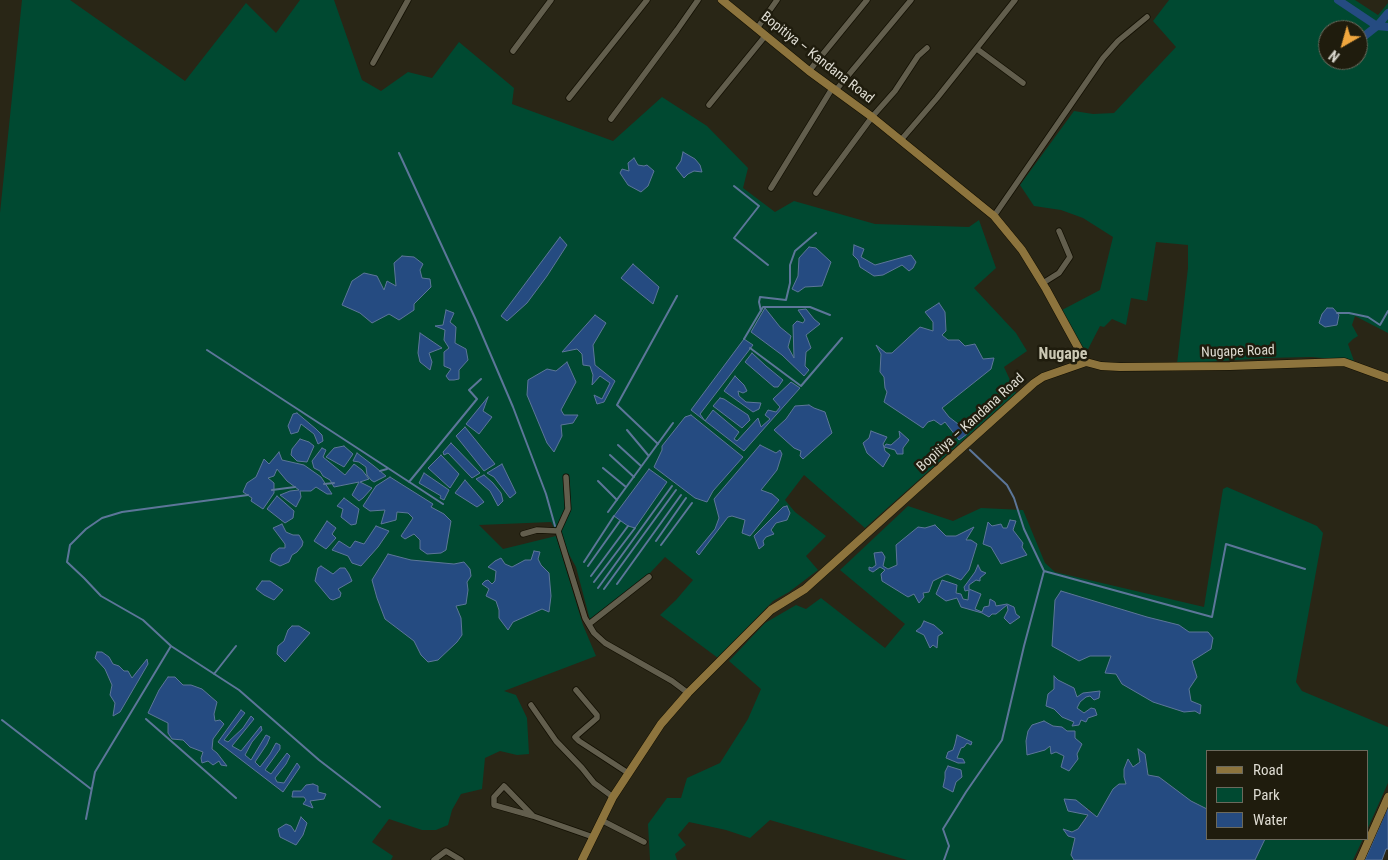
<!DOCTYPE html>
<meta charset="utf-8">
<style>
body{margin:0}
#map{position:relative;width:1388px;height:860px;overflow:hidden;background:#292616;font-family:"Roboto Condensed",sans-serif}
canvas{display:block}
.legend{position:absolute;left:1206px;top:750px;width:162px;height:90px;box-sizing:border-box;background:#1f1c0d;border:1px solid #6b695c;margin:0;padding:6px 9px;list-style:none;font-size:15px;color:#dedcd2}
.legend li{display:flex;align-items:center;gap:10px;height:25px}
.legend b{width:25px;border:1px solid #6b695c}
.north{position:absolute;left:1318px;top:20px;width:50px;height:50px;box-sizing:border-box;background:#1f1c0d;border:1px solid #6b695c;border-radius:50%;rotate:218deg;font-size:14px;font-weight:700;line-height:20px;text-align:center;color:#dedcd2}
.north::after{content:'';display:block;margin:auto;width:18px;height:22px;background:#f0a73e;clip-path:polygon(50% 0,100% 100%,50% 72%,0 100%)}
</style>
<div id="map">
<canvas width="1388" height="860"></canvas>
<ul class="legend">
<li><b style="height:6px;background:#8d743d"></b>Road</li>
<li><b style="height:14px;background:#004931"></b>Park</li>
<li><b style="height:14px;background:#254b81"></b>Water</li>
</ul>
<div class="north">N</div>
</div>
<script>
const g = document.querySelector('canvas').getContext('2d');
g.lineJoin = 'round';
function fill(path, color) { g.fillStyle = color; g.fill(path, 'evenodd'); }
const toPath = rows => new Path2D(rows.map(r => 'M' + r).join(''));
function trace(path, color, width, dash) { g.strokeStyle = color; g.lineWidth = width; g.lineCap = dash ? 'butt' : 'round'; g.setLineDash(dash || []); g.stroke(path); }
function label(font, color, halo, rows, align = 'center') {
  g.font = font + ' "Roboto Condensed",sans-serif'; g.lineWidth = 5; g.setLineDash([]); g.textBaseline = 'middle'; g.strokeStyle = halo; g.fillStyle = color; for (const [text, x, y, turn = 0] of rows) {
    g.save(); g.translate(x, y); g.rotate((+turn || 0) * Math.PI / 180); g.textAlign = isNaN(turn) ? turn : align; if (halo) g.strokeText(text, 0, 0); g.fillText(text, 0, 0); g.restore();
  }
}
const green = toPath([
 [22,0,70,0,185,81,246,3,276,33,300,0,334,0,362,80,381,91,408,72,432,78,459,42,514,88,512,104,613,141,662,97,707,126,748,168,743,188,775,212,794,201,875,224,969,227,979,220,996,268,974,288,1016,333,1027,351,1004,367,1016,393,865,528,804,475,785,500,795,512,826,536,806,556,818,570,789,592,773,601,718,658,660,615,676,600,693,580,665,557,650,573,590,620,576,567,551,522,479,525,503,549,556,536,583,625,596,656,504,691,516,695,527,718,529,754,517,755,500,751,485,758,482,789,461,794,452,810,448,825,436,830,422,830,389,819,372,842,393,856,391,860,0,860,0,213],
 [1169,0,1355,0,1378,15,1388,3,1388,333,1355,316,1352,325,1358,336,1353,339,1348,344,1354,361,1312,357,1265,358,1177,364,1188,268,1188,245,1156,242,1147,301,1131,298,1126,325,1112,319,1104,327,1100,326,1085,355,1062,310,1100,290,1113,237,1083,218,1061,210,1034,206,1020,185,1074,111,1093,114,1114,113,1176,47,1153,21],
 [1328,30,1358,30,1358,60,1328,60],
 [1227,487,1317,526,1323,533,1296,682,1302,691,1388,727,1388,783,1367,830,1367,751,1207,751,1207,809,1191,801,1159,777,1148,775,1145,754,1138,750,1140,762,1133,768,1128,760,1124,769,1124,777,1127,784,1097,818,1088,808,1088,814,1078,829,1072,832,1064,829,1075,838,1071,855,1074,860,907,860,770,820,750,838,726,830,689,822,678,835,686,845,675,854,677,860,650,860,648,824,667,798,681,798,687,778,720,763,748,719,761,689,729,661,765,623,796,605,806,609,821,598,885,648,905,624,840,570,908,506,953,521,981,508,1023,510,1045,563,1055,572,1204,607,1223,489],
 [1265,839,1363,839,1353,860,1255,860]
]);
const water = toPath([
 [683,152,695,159,700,165,702,172,694,171,688,174,684,178,676,168,681,161,683,152],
 [634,158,638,165,644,166,647,165,654,171,648,186,641,192,628,185,620,173,622,169,629,171,628,163,634,158],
 [560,237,567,245,547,276,527,303,507,321,501,316,560,237],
 [854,245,864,249,861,257,875,265,911,255,916,262,913,268,909,271,902,265,883,275,874,276,860,267,858,260,853,255,854,245],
 [809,247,816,248,831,262,822,286,805,287,798,292,792,289,798,276,799,258,809,247],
 [402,256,414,257,423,264,420,270,422,278,430,279,431,287,414,304,414,310,399,320,389,314,372,323,360,313,342,305,352,281,364,273,377,276,384,290,387,281,396,286,394,263,402,256],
 [633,264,659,287,653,304,621,278,633,264],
 [939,303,945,312,946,331,942,335,948,340,959,340,965,346,975,344,983,359,994,358,991,369,942,408,949,417,958,424,967,434,959,440,945,422,941,425,934,420,928,422,923,428,884,402,887,392,885,388,884,377,880,372,881,354,876,345,886,353,892,353,920,327,933,331,933,322,925,312,939,303],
 [765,308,780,327,791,336,788,347,794,358,793,325,797,321,803,323,805,320,798,310,806,309,814,319,820,324,806,335,811,348,806,352,805,366,809,370,804,376,782,355,751,332,765,308],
 [1327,308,1333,308,1339,315,1337,325,1325,327,1319,323,1322,314,1327,308],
 [446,310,454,313,450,322,456,327,455,343,466,349,468,360,459,370,459,379,454,380,449,380,446,376,451,369,444,366,444,352,449,348,444,340,445,330,435,326,443,325,446,310],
 [595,315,606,323,593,345,595,365,615,381,604,402,597,404,594,395,602,399,610,383,600,376,592,385,593,375,590,366,583,365,582,354,577,349,562,352,595,315],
 [420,333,442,348,429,353,432,362,430,370,420,362,418,353,420,333],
 [744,339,753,345,700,414,705,421,713,410,739,432,734,439,737,441,758,418,761,427,770,419,765,415,768,410,776,412,780,407,773,399,791,382,800,388,744,451,691,410,744,339],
 [752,353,766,366,783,380,778,387,774,387,745,362,752,353],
 [567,362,576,382,561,410,564,415,578,415,573,423,561,425,562,436,554,452,547,443,527,395,528,380,547,369,556,371,567,362],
 [735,376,744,385,747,391,743,393,738,391,739,396,746,402,761,403,759,409,753,412,724,391,735,376],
 [488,397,483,411,492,417,479,434,466,424,488,397],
 [720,398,724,399,748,415,750,420,742,428,713,406,720,398],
 [809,405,814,408,825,412,832,433,803,459,800,456,801,451,794,448,774,430,786,419,795,406,809,405],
 [297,413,316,429,322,435,323,441,318,444,314,434,301,424,298,432,291,434,288,426,293,414,297,413],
 [691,415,743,457,713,491,707,502,695,498,654,467,662,450,662,446,685,417,691,415],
 [465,427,495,464,484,471,456,436,465,427],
 [871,431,887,437,883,444,884,447,886,444,891,445,900,437,899,431,909,440,903,448,903,454,897,454,895,450,884,447,885,451,890,455,883,467,867,453,863,443,869,438,871,431],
 [300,439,309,442,314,446,307,462,297,461,291,455,292,449,300,439],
 [451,443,480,473,472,478,448,453,444,455,443,452,451,443],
 [760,445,776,453,780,450,782,454,777,470,761,490,772,494,779,500,750,536,742,533,745,520,732,516,728,517,699,555,696,552,715,529,719,518,714,499,760,445],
 [344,446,353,454,344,467,326,457,334,448,344,446],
 [322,448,326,450,323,457,345,475,354,464,362,470,369,479,360,482,372,488,363,498,359,501,352,495,359,482,334,487,330,480,323,476,320,471,314,468,312,461,322,448],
 [279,452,282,460,304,465,321,477,332,494,327,494,316,487,311,491,300,491,301,497,296,507,280,495,290,491,299,490,287,481,277,469,274,476,268,478,274,483,274,493,263,509,251,501,252,498,243,492,247,483,256,477,264,459,269,464,279,452],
 [357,453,374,466,386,476,374,482,371,480,367,475,366,467,359,462,353,461,357,453],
 [441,455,459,474,450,488,428,468,441,455],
 [502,464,516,493,510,498,494,477,487,473,502,464],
 [649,469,667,482,635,528,628,526,614,516,649,469],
 [424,473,449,490,444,500,440,498,441,496,419,483,424,473],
 [484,475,493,483,501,493,503,501,498,506,490,491,476,479,484,475],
 [390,477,433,504,431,507,444,514,451,521,446,550,441,553,427,554,420,549,420,540,414,534,405,539,401,536,413,518,408,513,397,512,396,520,381,524,385,510,370,511,363,506,376,486,390,477],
 [465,480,484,502,477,507,455,493,465,480],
 [277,496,294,511,293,518,285,523,267,509,277,496],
 [344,498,359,509,356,524,351,525,341,517,343,509,337,506,344,498],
 [787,506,790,513,787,520,776,523,771,530,774,534,766,537,763,541,764,545,759,549,754,536,783,507,787,506],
 [1010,520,1016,521,1013,530,1023,543,1022,547,1027,555,1001,564,991,547,983,544,988,522,992,526,1001,524,1003,528,1007,528,1010,520],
 [327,521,336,528,332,534,336,538,326,549,314,541,327,521],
 [282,524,286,532,293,535,299,535,303,542,302,546,297,552,292,555,289,562,280,566,270,561,272,554,279,548,285,548,285,544,273,528,282,524],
 [935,525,946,536,956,536,974,527,966,540,971,540,977,544,969,570,961,580,947,574,933,581,929,592,923,593,924,597,919,603,914,594,908,597,882,581,881,574,885,570,880,567,873,572,869,570,869,567,872,568,876,565,874,553,882,552,885,557,883,566,888,569,897,565,896,545,918,527,925,528,935,525],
 [376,526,389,531,378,547,361,566,352,563,348,556,332,550,339,541,350,548,355,541,364,544,376,526],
 [534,551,540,552,538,559,541,565,549,573,551,596,549,612,542,609,513,622,508,630,499,618,499,610,496,601,486,596,489,589,482,584,485,581,488,580,492,584,495,581,496,571,488,567,495,561,501,558,505,564,512,567,525,560,531,560,534,551],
 [388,554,411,560,454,564,464,562,470,569,471,576,467,582,468,590,466,604,456,606,461,618,462,635,457,642,438,660,428,662,421,655,414,641,385,619,377,598,372,580,388,554],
 [978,565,981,571,986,573,980,578,980,581,976,580,969,585,969,589,981,594,975,609,982,612,984,607,989,606,990,599,995,602,996,606,1007,604,1014,607,1016,614,1020,617,1010,624,1004,618,1008,610,1007,605,996,614,992,614,989,617,982,613,961,607,957,598,946,601,936,594,942,580,957,585,956,593,961,594,963,599,968,600,969,590,965,591,964,587,975,572,978,565],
 [321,566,333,574,340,568,345,568,349,574,352,581,338,589,341,593,340,597,333,600,330,599,315,581,318,568,321,566],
 [262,581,270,581,283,590,274,600,264,595,256,589,262,581],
 [1061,591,1147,617,1179,625,1189,632,1208,632,1213,638,1211,649,1192,661,1197,677,1189,689,1191,701,1201,705,1200,714,1195,711,1184,712,1153,702,1122,684,1116,674,1105,673,1111,656,1090,656,1079,661,1052,646,1055,600,1061,591],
 [924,621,934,625,943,633,938,636,937,648,933,645,930,648,924,635,916,631,921,627,924,621],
 [292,626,299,626,310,633,285,662,277,654,278,646,284,641,288,630,292,626],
 [97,652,102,652,109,657,113,664,119,666,124,671,128,671,132,678,147,659,148,664,120,712,113,716,115,703,110,695,112,685,105,669,95,658,97,652],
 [1054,676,1058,680,1074,688,1077,697,1083,693,1100,691,1099,698,1094,700,1090,696,1086,697,1080,702,1077,708,1084,713,1091,708,1095,709,1097,715,1088,718,1086,722,1081,720,1079,725,1072,726,1074,722,1062,717,1054,709,1046,706,1048,694,1054,689,1054,676],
 [168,677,175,677,183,685,191,685,202,689,217,702,214,714,215,721,220,720,224,724,213,739,212,749,217,753,227,766,221,765,219,761,213,765,208,761,202,763,201,758,203,752,190,747,183,740,172,739,168,733,168,723,148,713,159,690,168,677],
 [241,710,245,713,224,740,228,742,243,728,251,716,254,719,232,746,241,751,261,726,262,730,252,742,245,755,251,760,266,735,270,737,267,744,255,762,260,767,270,754,276,743,280,745,280,749,265,770,271,774,287,753,290,756,286,764,275,778,277,782,284,783,297,763,300,767,283,792,218,742,241,710],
 [1044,721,1053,726,1062,727,1067,731,1075,731,1075,738,1082,744,1077,754,1078,759,1069,771,1061,767,1064,756,1056,752,1051,754,1050,746,1045,750,1027,755,1026,741,1028,731,1032,725,1044,721],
 [957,735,972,742,971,745,967,743,964,747,961,748,957,758,963,759,965,763,958,763,946,758,948,752,953,750,955,744,957,735],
 [1138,749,1145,754,1148,775,1159,777,1191,801,1207,809,1207,839,1265,839,1255,860,1074,860,1071,855,1075,838,1068,836,1063,829,1072,832,1078,829,1088,815,1068,811,1064,799,1076,800,1097,817,1113,789,1119,784,1126,784,1124,777,1124,769,1128,759,1133,767,1140,762,1138,749],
 [948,766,961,770,962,777,956,782,953,792,943,787,945,778,945,772,948,766],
 [313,784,318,786,318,792,326,794,324,799,310,801,313,808,303,804,306,800,304,797,292,797,293,791,301,791,306,785,313,784],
 [1388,807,1388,849,1386,849,1382,860,1365,860,1388,807],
 [301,817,307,823,303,835,296,845,280,837,278,829,286,824,291,826,295,832,301,817]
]);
const stream = toPath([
 [399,153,475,318,513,407,546,494,555,526],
 [734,186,759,206,734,238,768,265],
 [761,311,759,302,760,297,786,300,790,283,790,265,795,251,816,233],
 [1337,313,1349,313,1368,317,1380,325,1388,311],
 [744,339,763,307,810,307,830,315],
 [750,348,801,386,842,338],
 [207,350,443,504],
 [627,430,648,455],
 [658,444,617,405,677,296],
 [618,445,641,466],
 [970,450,1007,485,1014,498,1024,529,1044,571],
 [610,455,634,477],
 [603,468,626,487],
 [380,471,387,469],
 [598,481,617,500],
 [409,482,477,399,469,390,481,379],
 [324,484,334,483],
 [272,490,295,487],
 [608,512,673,423],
 [656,541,686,498],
 [661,545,692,503],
 [584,562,614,516],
 [588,566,620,521],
 [591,576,628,526],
 [594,582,635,528],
 [617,584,681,495],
 [598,588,672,486],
 [604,589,676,490],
 [171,646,143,620,101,596,84,578,67,562,70,545,86,529,102,518,122,512,248,495],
 [214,674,236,646],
 [146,719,236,798],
 [2,720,91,789],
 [86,819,95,772,171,646,239,690,319,760,380,807],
 [944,860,949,846,943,829,966,792,1002,740,1024,646,1044,571,1212,617,1226,544,1305,569]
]);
const canal = toPath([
 [1338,0,1377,26,1388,27],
 [1358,41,1377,26,1388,13]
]);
const street = toPath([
 [758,27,777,0],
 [977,49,1023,83],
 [513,51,551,0],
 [373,63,408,0],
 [809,71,867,0],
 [836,90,911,0],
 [569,98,647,0],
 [709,105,766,35],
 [611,119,677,30,698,0],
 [901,140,937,98,1015,0],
 [771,188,833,87],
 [816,193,872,117,895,91,918,56,927,48],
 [994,216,1103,58,1118,41,1147,17],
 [1043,283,1059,273,1070,257,1059,231],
 [566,477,568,509,558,531,585,618,594,633,605,643,672,681,688,693],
 [523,534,537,530,558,531],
 [589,624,649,577],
 [576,690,597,715,597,718,575,737,579,741,628,773],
 [531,705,556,741,582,768,594,783,613,797],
 [533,816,494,805,494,797,504,786,533,816,593,837],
 [601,820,644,842],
 [434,860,446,851,461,860]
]);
const secondary = toPath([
 [722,0,809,71,872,117,994,216,1022,250,1046,289,1086,362],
 [1086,362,1101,366,1120,367,1230,366,1344,362,1388,378],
 [582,860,613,797,661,724,688,693,771,610,805,589,1034,383,1043,377,1086,362],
 [1360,860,1388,797]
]);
const streetNames = [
 ["Bopitiya – Kandana Road",817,58,38],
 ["Nugape Road",1238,352,-2],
 ["Bopitiya – Kandana Road",971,423,-42]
];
const quarterNames = [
 ["Nugape",1063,355]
];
fill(green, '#004931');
fill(water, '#254b81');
trace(water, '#5c7699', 1);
trace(stream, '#5c7699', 2);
trace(canal, '#254b81', 8);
trace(street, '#120f02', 7);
trace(secondary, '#120f02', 9);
trace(street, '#625e4d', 5.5);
trace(secondary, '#8d743d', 8);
label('14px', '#dedcd2', '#1f1c0d', streetNames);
label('bold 16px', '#cbc8b4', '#1f1c0d', quarterNames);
</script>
